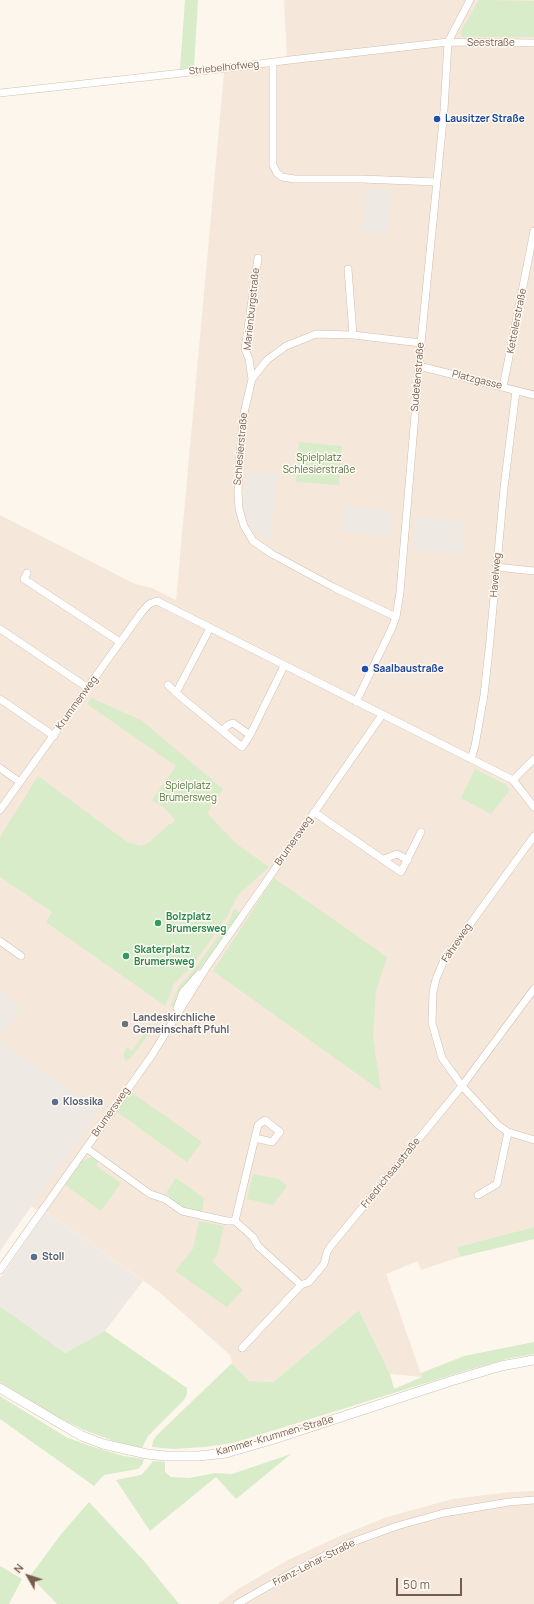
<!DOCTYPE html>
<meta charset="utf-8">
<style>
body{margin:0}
#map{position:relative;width:534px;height:1604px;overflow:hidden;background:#fdf6ec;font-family:Manrope,sans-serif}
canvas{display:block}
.north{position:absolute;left:8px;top:1556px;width:40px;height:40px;-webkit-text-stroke:3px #fffaf3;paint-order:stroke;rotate:309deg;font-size:11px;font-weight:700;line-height:16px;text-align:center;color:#7a5c4d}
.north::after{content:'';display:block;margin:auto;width:14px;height:18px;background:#7a5c4d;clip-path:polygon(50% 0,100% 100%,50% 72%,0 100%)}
.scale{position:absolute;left:396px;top:1578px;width:66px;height:18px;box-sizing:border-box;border:2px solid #7a5c4d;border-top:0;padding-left:5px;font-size:12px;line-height:14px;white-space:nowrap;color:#7a5c4d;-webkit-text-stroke:3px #fffaf3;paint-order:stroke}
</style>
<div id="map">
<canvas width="534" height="1604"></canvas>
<div class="north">N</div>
<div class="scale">50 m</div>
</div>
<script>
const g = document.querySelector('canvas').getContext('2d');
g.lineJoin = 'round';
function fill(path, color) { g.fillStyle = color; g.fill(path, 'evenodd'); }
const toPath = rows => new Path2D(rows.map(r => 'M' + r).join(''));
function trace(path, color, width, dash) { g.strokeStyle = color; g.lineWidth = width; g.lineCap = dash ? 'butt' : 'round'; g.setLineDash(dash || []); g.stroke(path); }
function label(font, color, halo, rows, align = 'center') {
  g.font = font + ' Manrope,sans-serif'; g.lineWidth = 3; g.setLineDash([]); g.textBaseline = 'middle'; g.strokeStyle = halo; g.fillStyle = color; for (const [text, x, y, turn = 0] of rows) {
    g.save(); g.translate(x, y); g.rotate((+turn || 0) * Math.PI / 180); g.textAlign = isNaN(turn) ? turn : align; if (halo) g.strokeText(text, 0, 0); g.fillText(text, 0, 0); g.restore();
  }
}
const residential = toPath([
 [284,0,534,0,534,1227,457,1247,460,1257,421,1270,418,1261,386,1274,422,1377,390,1374,359,1310,273,1382,249,1381,232,1363,230,1355,159,1292,46,1212,31,1207,0,1185,0,515,135,584,152,588,176,600,224,73,224,64,287,57],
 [534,1491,534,1604,218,1604,238,1589,288,1560,340,1536,387,1517,453,1499,510,1492]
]);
const industrial = toPath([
 [366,188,391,189,387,234,369,233,369,230,362,230],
 [247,471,278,474,270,540,260,536,251,527,243,509],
 [344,506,393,511,391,536,342,531],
 [417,517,463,521,462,554,412,550],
 [0,991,22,1007,0,1037],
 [0,1040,99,1110,0,1251],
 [46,1212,143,1281,105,1331,65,1353,0,1306,0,1278]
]);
const green = toPath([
 [185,0,198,0,194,67,180,69],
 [479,0,534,1,534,37,462,37,461,31],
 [299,442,342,446,339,485,296,482],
 [91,698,141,720,223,789,207,813,234,842,269,867,238,895,227,917,192,966,174,984,165,1006,46,922,52,912,0,877,0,837,38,776,127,842,141,846,150,842,169,824,174,823,174,819,165,808,152,800,176,766,87,704],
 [475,769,505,784,510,790,491,814,461,798],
 [274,878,387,957,376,991,373,1037,381,1091,213,971],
 [234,909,240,913,202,966,181,988,176,996,174,1005,172,1007,170,1007,179,986,195,968,204,956,230,919],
 [146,1031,149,1033,134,1054,126,1061,123,1054,127,1047,132,1051],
 [131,1092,202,1142,187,1162,117,1112],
 [88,1158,93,1158,98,1162,96,1166,121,1183,101,1211,65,1185,81,1162],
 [253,1174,279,1179,287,1186,273,1205,247,1199],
 [176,1178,204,1198,202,1212,185,1209,169,1198,169,1195,166,1193],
 [199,1221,224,1226,217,1256,212,1261,243,1290,227,1307,175,1271,193,1249],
 [534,1227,534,1239,460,1257,457,1247],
 [0,1306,65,1353,105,1331,187,1388,187,1394,184,1400,148,1436,142,1448,116,1442,84,1430,58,1417,0,1382],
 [359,1310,390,1374,394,1389,422,1377,421,1373,464,1356,534,1342,534,1354,507,1359,468,1370,233,1443,204,1447,173,1449,152,1447,153,1441,157,1435,232,1363,249,1381,273,1382],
 [0,1396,66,1437,90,1446,124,1456,144,1459,142,1465,138,1469,104,1475,94,1486,0,1419],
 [291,1454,236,1499,216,1477,150,1531,116,1480,141,1475,147,1469,153,1461,165,1462,165,1472,171,1477,189,1478,215,1473,232,1474],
 [89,1502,144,1561,179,1604,57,1604,30,1576,62,1533],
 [0,1566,22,1579,9,1604,0,1604]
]);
const minor = toPath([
 [273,62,273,165,277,173,282,177,295,179,361,179,437,182],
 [0,93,228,68,290,60,448,42,534,43],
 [348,269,353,335],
 [419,366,534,395],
 [252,379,249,359,245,349,258,258],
 [503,387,534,231],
 [496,567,534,571],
 [27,573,24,579,120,642],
 [396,617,335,588,272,554,253,541,244,526,239,509,238,491,240,454,244,413,252,379,267,360,286,346,316,334,353,335,421,343],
 [210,628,176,693,242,747,250,735,284,666],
 [0,629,88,688],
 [168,685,176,693],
 [0,699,54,736],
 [356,702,391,630,396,617,400,592,421,343,444,110,448,42,470,0],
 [222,731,228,725,233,723,250,735],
 [471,759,475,746,484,695,490,640,504,488,516,391],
 [0,768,20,782],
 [513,780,534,759],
 [0,810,141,613,149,604,157,601,513,780,534,807],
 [314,812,401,872,421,832],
 [534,836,444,960,436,979,433,992,432,1023,442,1058,462,1086,498,1125,508,1132,534,1140],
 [384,859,397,854,408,860],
 [0,941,21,956],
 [177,1008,183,992,199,974],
 [86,1148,150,1194,165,1199,182,1211,227,1221,235,1221,253,1237,258,1246,301,1285],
 [478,1195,497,1184,508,1132],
 [235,1221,258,1125,265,1120,280,1132,272,1142,255,1138],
 [0,1270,152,1055,206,968,382,715],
 [242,1348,301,1285,309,1282,324,1264,327,1252,330,1247,462,1086,534,989],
 [237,1604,293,1572,347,1544,397,1526,444,1513,509,1502,534,1500]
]);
const tertiary = toPath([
 [0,1388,59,1423,82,1436,103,1444,147,1454,166,1456,199,1456,226,1453,274,1439,451,1381,501,1366,534,1360]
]);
const markers = [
 [437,119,4,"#1a4fb4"],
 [365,669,4,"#1a4fb4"],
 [158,923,4,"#2e9e5b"],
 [126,956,4,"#2e9e5b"],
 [125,1024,4,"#6b7280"],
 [55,1102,4,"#5c6f8a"],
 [34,1257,4,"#5c6f8a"]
];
const streetNames = [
 ["Seestraße",491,43],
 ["Striebelhofweg",224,68,-6],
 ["Marienburgstraße",252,309,-84],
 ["Kettelerstraße",517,321,-79],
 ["Sudetenstraße",418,377,-85],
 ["Platzgasse",477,380,14],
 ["Schlesierstraße",241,449,-85],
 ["Havelweg",496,575,-85],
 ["Krummenweg",77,703,-54],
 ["Brumersweg",294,841,-55],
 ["Fähreweg",457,943,-56],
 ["Brumersweg",111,1112,-55],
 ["Friedrichsaustraße",391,1173,-51],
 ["Kammer-Krummen-Straße",275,1436,-16],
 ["Franz-Lehar-Straße",314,1563,-27]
];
const transitNames = [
 ["Lausitzer Straße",445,119],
 ["Saalbaustraße",373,669]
];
const parkNames = [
 ["Spielplatz",319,458],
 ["Schlesierstraße",319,470],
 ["Spielplatz",188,786],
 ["Brumersweg",188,798]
];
const leisureNames = [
 ["Bolzplatz",166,917],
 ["Brumersweg",166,929],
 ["Skaterplatz",134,950],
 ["Brumersweg",134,962]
];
const worshipNames = [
 ["Landeskirchliche",133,1018],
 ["Gemeinschaft Pfuhl",133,1030]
];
const serviceNames = [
 ["Klossika",63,1102],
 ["Stoll",42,1257]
];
fill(residential, '#f5e8da');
fill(industrial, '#efe9e4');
fill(green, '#d8ecc9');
trace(minor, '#d1beb0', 8);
trace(tertiary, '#d1beb0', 10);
trace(minor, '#fff', 7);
trace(tertiary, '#fff', 9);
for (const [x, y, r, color] of markers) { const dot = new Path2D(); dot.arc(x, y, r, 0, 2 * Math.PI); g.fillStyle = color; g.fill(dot); trace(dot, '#fffaf3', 1.5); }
label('10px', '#7a5c4d', '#fffaf3', streetNames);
label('bold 10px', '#164399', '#fffaf3', transitNames, 'left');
label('10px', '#537a41', '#fffaf3', parkNames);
label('bold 10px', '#27864d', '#fffaf3', leisureNames, 'left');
label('bold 10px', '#5b616d', '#fffaf3', worshipNames, 'left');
label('bold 10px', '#4e5e75', '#fffaf3', serviceNames, 'left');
</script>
